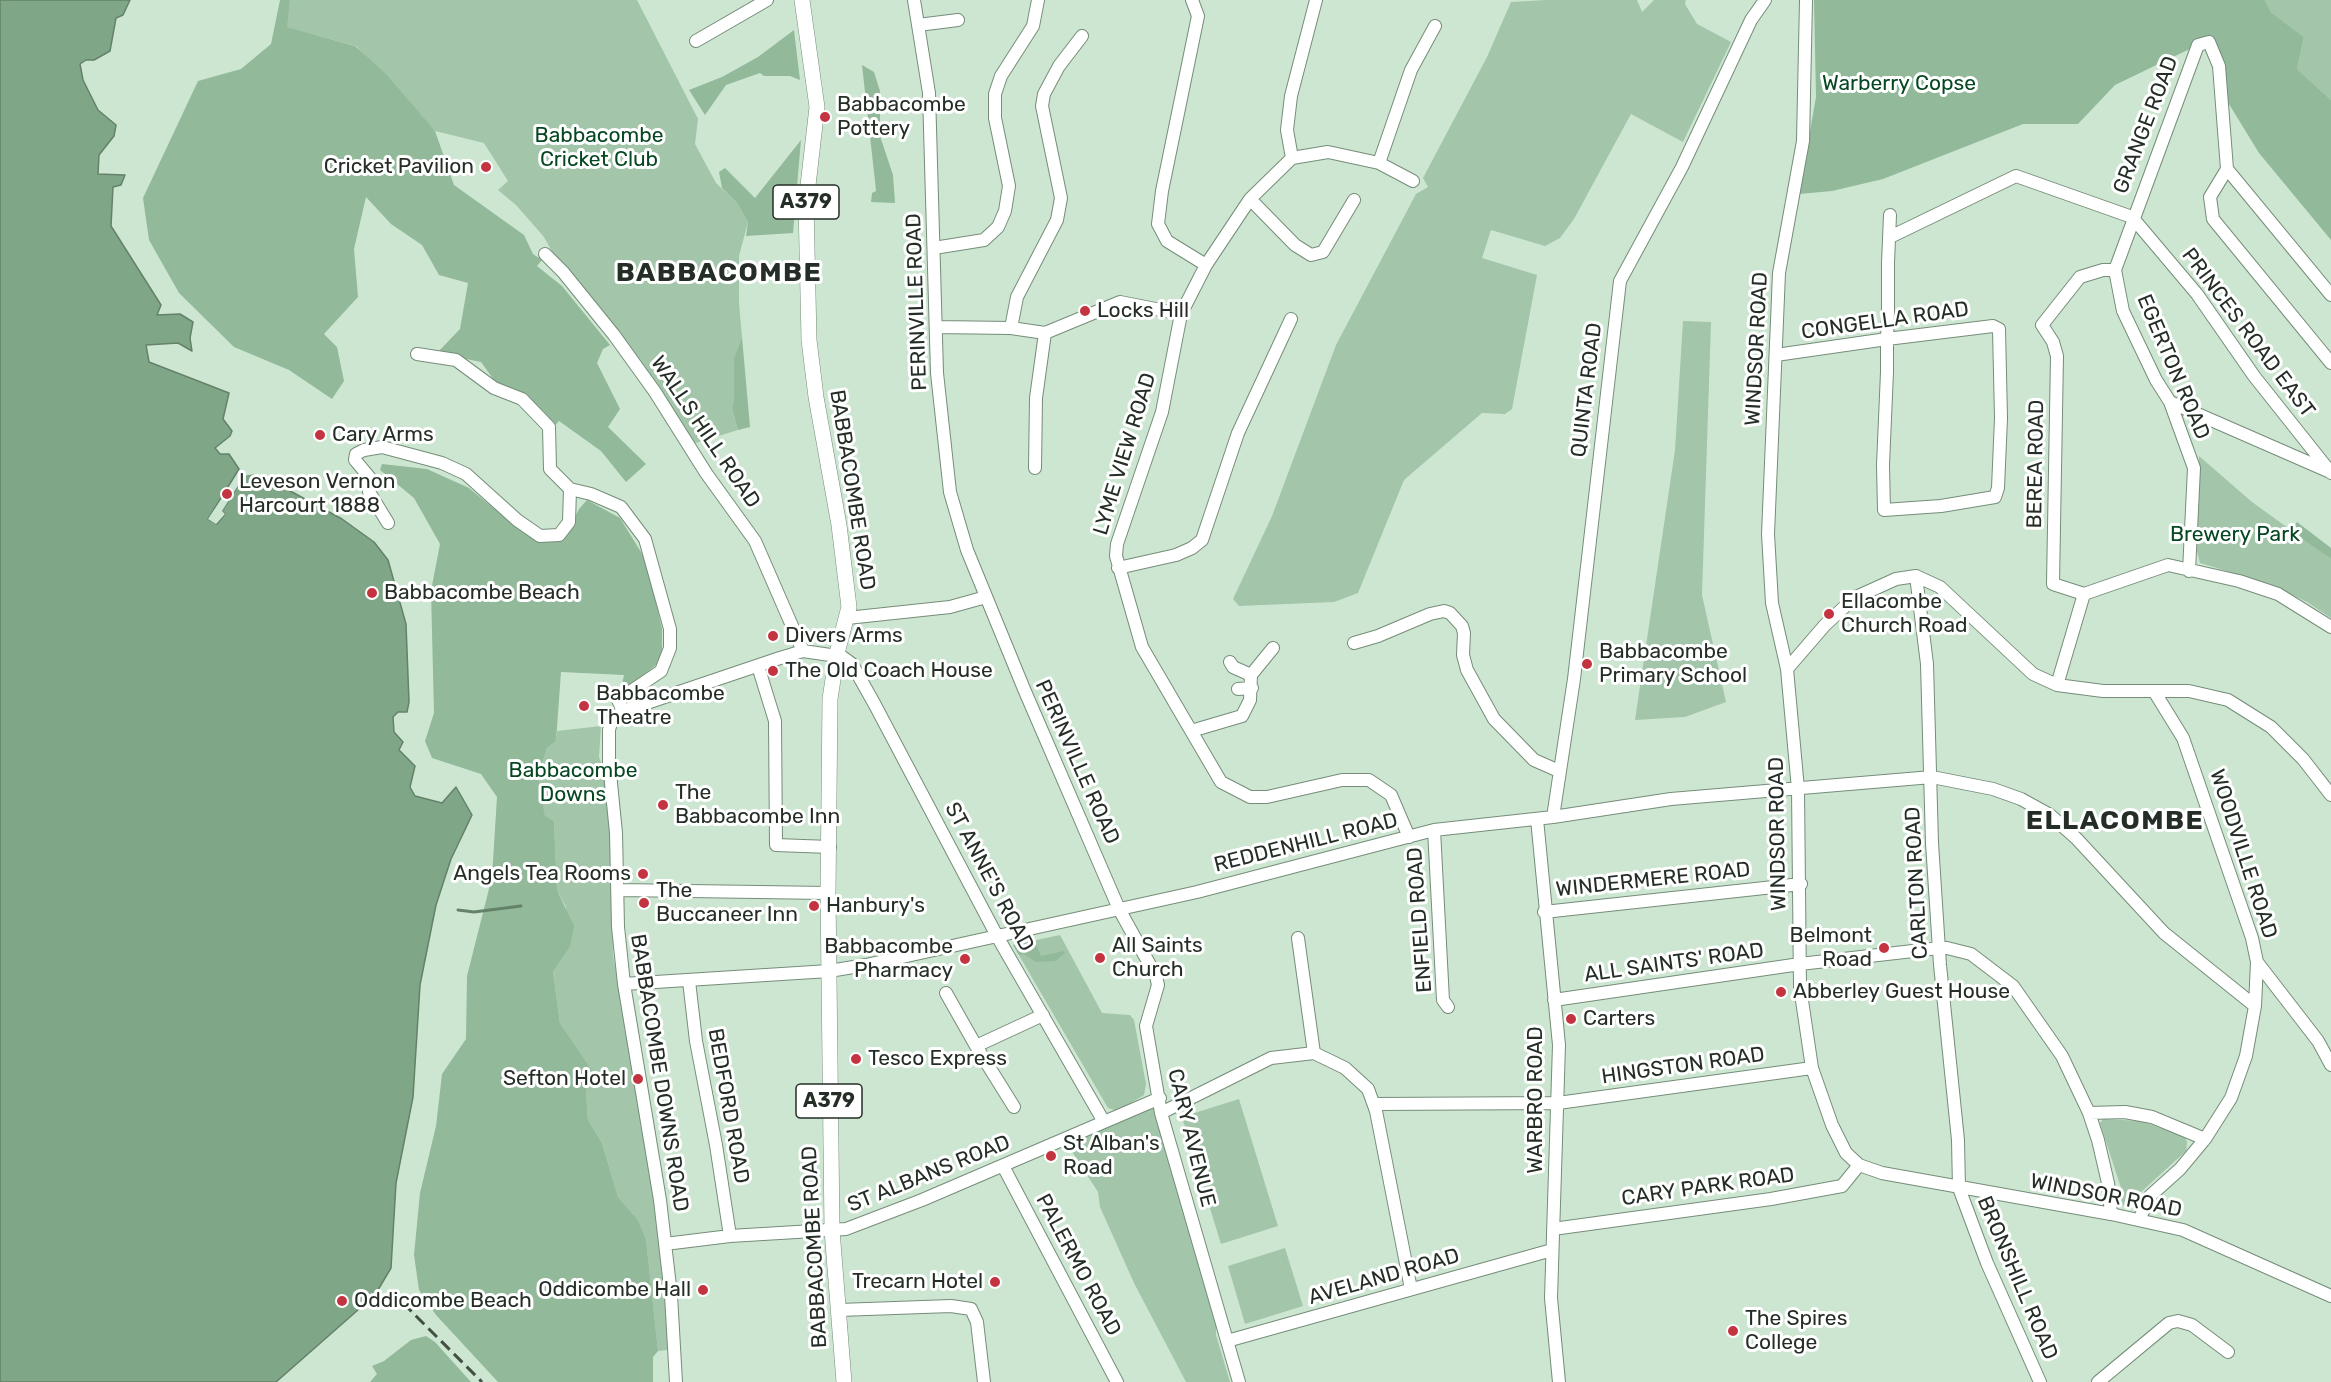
<!DOCTYPE html>
<style>
body{margin:0}
canvas{display:block;background:#cde6d1}
</style>
<canvas width="2331" height="1382"></canvas>
<script>
const g = document.querySelector('canvas').getContext('2d');
g.lineJoin = 'round';
function fill(path, color) { g.fillStyle = color; g.fill(path, 'evenodd'); }
const toPath = rows => new Path2D(rows.map(r => 'M' + r).join(''));
function trace(path, color, width, dash) { g.strokeStyle = color; g.lineWidth = width; g.lineCap = dash ? 'butt' : 'round'; g.setLineDash(dash || []); g.stroke(path); }
function label(font, color, halo, rows, align = 'center') {
  g.font = font + ' Rubik,sans-serif'; g.lineWidth = 6; g.setLineDash([]); g.textBaseline = 'middle'; g.strokeStyle = halo; g.fillStyle = color; for (const [text, x, y, turn = 0] of rows) {
    g.save(); g.translate(x, y); g.rotate((+turn || 0) * Math.PI / 180); g.textAlign = isNaN(turn) ? turn : align; if (halo) g.strokeText(text, 0, 0); g.fillText(text, 0, 0); g.restore();
  }
}
const green = toPath([
 [290,0,637,0,698,119,695,144,716,183,737,203,748,222,739,256,739,303,742,337,734,357,734,400,732,408,738,430,686,446,617,331,568,268,554,255,544,237,516,205,498,190,508,181,484,143,435,131,356,46,286,27],
 [1546,0,1637,0,1642,12,1654,0,1686,0,1685,4,1697,24,1731,42,1683,142,1631,114,1574,219,1560,238,1545,246,1491,230,1482,258,1537,275,1512,409,1505,414,1482,413,1404,480,1358,593,1334,602,1239,606,1233,599,1272,516,1336,345,1416,194,1428,187,1423,178,1487,57,1511,2],
 [2265,0,2331,0,2331,100,2297,69,2304,37,2271,12],
 [1683,321,1711,322,1702,595,1726,702,1685,717,1635,720,1675,450],
 [2199,456,2252,502,2331,559,2331,618,2307,602,2270,584,2200,563,2197,551],
 [601,726,599,757,604,770,610,803,613,954,662,1250,668,1350,658,1351,646,1239,638,1220,618,1197,602,1143,588,1120,586,1092,592,1070,560,1023,553,972,570,947,566,907,557,890,554,821,545,817,538,776,547,748,556,741,557,731],
 [1060,935,1102,1013,1130,1015,1134,1020,1146,1084,1144,1095,1118,1111,1108,1108,1013,945],
 [1239,1099,1278,1226,1221,1244,1182,1117],
 [1156,1103,1216,1314,1216,1335,1230,1382,1186,1382,1134,1283,1100,1207,1098,1192,1067,1144],
 [2103,1119,2141,1121,2185,1137,2187,1142,2186,1151,2140,1193,2130,1206,2119,1205,2121,1188,2100,1123],
 [1285,1248,1303,1306,1245,1324,1228,1266]
]);
const forest = toPath([
 [280,0,290,0,287,27,355,46,386,74,435,131,454,185,524,235,533,254,542,260,537,266,562,286,610,345,603,349,597,363,620,409,608,427,646,464,626,482,601,451,559,421,553,428,544,412,494,380,481,362,437,353,460,329,468,283,439,275,422,245,391,224,366,197,354,249,358,297,324,334,337,347,344,381,332,399,289,370,234,347,179,293,149,240,143,198,198,81,241,69,271,44],
 [1814,0,2265,0,2271,12,2304,37,2297,69,2331,100,2331,240,2259,153,2221,91,2209,42,2198,45,2115,85,2078,124,2023,124,1883,179,1832,191,1799,194,1816,97],
 [794,30,800,80,790,76,764,76,760,73,726,85,705,115,689,90,722,77,758,57],
 [862,65,874,72,880,91,880,136,893,175,895,203,871,202,872,193,876,191,875,181],
 [801,140,793,233,746,236,748,222,737,203,722,188,719,172,725,168,755,198],
 [742,337,750,427,738,430,732,408,734,400,734,357],
 [382,464,427,469,469,488,508,520,541,541,565,537,579,509,587,500,620,518,646,560,662,629,662,660,620,694,624,675,561,672,556,741,547,748,538,776,545,816,554,821,557,890,574,926,570,947,553,972,560,1023,592,1070,586,1092,588,1120,602,1143,618,1197,638,1220,646,1239,658,1351,653,1357,653,1382,498,1382,436,1315,419,1290,414,1255,420,1193,436,1126,442,1074,466,1039,467,976,492,877,497,797,481,774,432,758,425,741,434,713,431,591,440,544,414,498,380,470],
 [2297,522,2331,548,2331,559,2291,531],
 [1034,940,1041,956,1064,951,1065,953,1055,961,1036,962,1024,954,1019,955,1013,945],
 [426,1336,435,1342,471,1382,370,1382,377,1374,372,1366,384,1361,411,1340]
]);
const water = toPath([
 [0,0,130,0,123,15,116,18,110,51,94,60,86,60,80,64,83,80,98,110,116,125,114,136,99,155,98,174,125,175,121,185,113,187,111,226,161,305,157,315,180,314,193,322,190,338,192,351,178,343,146,345,149,362,229,393,223,419,232,431,230,436,215,448,220,454,229,454,239,469,208,519,217,524,225,514,222,511,244,476,253,474,268,479,342,519,374,542,388,560,406,624,409,702,407,712,398,712,393,717,394,732,403,742,399,750,415,766,410,787,415,796,442,803,456,787,472,815,451,859,436,905,420,985,413,1097,396,1183,391,1268,375,1295,276,1382,0,1382,0,0]
]);
const pier = toPath([
 [242,468,212,518,216,520,221,514,219,510,242,474,253,471,261,473,244,476,222,511,225,514,216,524,208,519]
]);
const stream = toPath([
 [458,910,474,912,521,906]
]);
const minor = toPath([
 [914,0,929,93,937,373,950,492,967,550,1024,689,1119,909,1156,976,1158,985,1146,1026,1161,1113,1239,1382],
 [1192,0,1198,16,1162,191,1158,224,1167,241,1206,265],
 [1806,0,1803,141,1779,273,1768,534,1772,603,1787,669,1798,789,1800,987,1812,1068,1832,1125,1846,1153,1859,1165,1882,1173,2111,1214,2183,1230,2331,1296],
 [918,25,958,20],
 [696,41,767,0],
 [1292,158,1287,130,1291,96,1316,0],
 [1379,163,1411,70,1435,26],
 [2227,169,2210,197,2213,219,2331,363],
 [1250,199,1295,245,1311,255,1323,252,1354,200],
 [1890,237,2016,176,2132,217,2197,294,2254,376,2331,473],
 [934,248,984,240,998,227,1005,211,1009,186,995,118,995,94,1001,76,1033,26,1038,0],
 [545,254,563,272,614,335,655,392,706,473,755,541,803,651],
 [936,327,1011,328,1045,333,1120,302,1181,314],
 [1011,328,1017,297,1057,220,1061,198,1042,106,1044,94,1059,66,1082,36],
 [417,354,456,360,494,388,522,399,549,427,550,469,570,489],
 [1776,355,1887,339,1993,326,1999,329,2001,418,1998,488,1995,497,1941,506,1884,510,1883,465,1887,372,1887,339,1888,312,1888,263,1890,215],
 [2170,402,2328,471],
 [1035,468,1036,398,1045,333],
 [388,523,369,492,370,478,355,460,356,454,364,450,382,447,442,463,466,474,517,520,540,536,559,535,569,522,570,489,591,494,621,507,645,539,670,629,670,648,661,671,618,700,623,711],
 [1118,568,1176,555,1192,548,1202,540,1238,433,1291,319],
 [2189,571,2194,468,2170,402,2156,380,2123,311,2115,270,2198,45,2209,42,2219,66,2227,169,2331,295],
 [1916,576,1927,664,1932,843,1940,965,1958,1140,1959,1188,1987,1263,2040,1382],
 [2084,594,2053,584,2057,356,2053,342,2042,325,2080,277,2103,270,2115,270],
 [847,618,950,607,986,597],
 [1354,643,1378,636,1430,614,1444,611,1450,613,1462,626,1464,633,1463,655,1467,670,1494,719,1534,760,1559,771],
 [837,653,852,664,875,705,997,936,1104,1122],
 [1230,662,1233,667,1251,675],
 [758,666,775,721,776,845,830,847],
 [1787,669,1825,625,1854,598,1896,579,1916,576,1940,587,2033,674,2057,685,2103,691,2189,691,2228,700,2271,727,2303,759,2331,795],
 [2057,685,2084,594,2168,565,2239,581,2278,594,2331,627],
 [1238,689,1252,688],
 [1191,731,1242,716,1250,700,1251,675,1273,648],
 [1553,817,1574,679,1620,281,1682,167,1751,20,1765,0],
 [1537,819,1559,1045,1551,1298,1559,1382],
 [1434,830,1443,1000,1448,1007],
 [1409,837,1391,795,1369,780,1342,780,1267,797,1250,797,1221,782,1142,647,1116,556,1117,544,1162,412,1181,314,1206,265,1250,199,1292,158,1328,152,1379,163,1413,181],
 [619,890,828,893],
 [1544,912,1801,884],
 [1298,938,1314,1053],
 [2257,962,2318,1041,2331,1065],
 [689,981,696,1041,716,1145,730,1236],
 [624,984,829,971,866,965,1197,892,1434,830,1553,817,1671,799,1932,777,1993,789,2021,799,2050,815,2076,838,2164,933,2255,1006],
 [946,993,976,1046,1043,1015],
 [1554,1000,1800,964,1939,948,1947,948,1971,954,2013,986,2062,1056,2089,1113,2098,1140,2108,1183,2111,1214],
 [976,1046,1014,1107],
 [1374,1104,1558,1103,1812,1068],
 [1161,1113,1271,1058,1314,1053,1345,1068,1368,1089,1376,1111,1411,1289],
 [2089,1113,2125,1112,2152,1117,2205,1139],
 [1003,1166,1117,1382],
 [2139,1220,2150,1196,2180,1169,2205,1139,2231,1098,2246,1056,2255,1006,2257,962,2252,938,2183,738,2154,691],
 [1553,1229,1771,1199,1842,1186,1859,1165],
 [665,1244,730,1236,846,1229,922,1200,1160,1098],
 [839,1310,951,1306,971,1309,977,1322,984,1382],
 [1227,1341,1552,1250],
 [676,1382,671,1295,660,1200,624,984,618,927,616,833,609,763,609,730,612,719,623,711,780,658,803,651,837,656],
 [2098,1382,2169,1323,2178,1321,2192,1325,2228,1352]
]);
const major = toPath([
 [802,0,817,107,806,203,809,340,816,397,839,525,849,607,837,653,830,699,828,893,832,1230,844,1382]
]);
const rail = toPath([
 [403,1303,482,1382]
]);
const markers = [
 [825,117,6,"#c43440"],
 [486,167,6,"#c43440"],
 [1085,311,6,"#c43440"],
 [320,435,6,"#c43440"],
 [227,494,6,"#c43440"],
 [372,593,6,"#c43440"],
 [1829,614,6,"#c43440"],
 [773,636,6,"#c43440"],
 [1587,664,6,"#c43440"],
 [773,671,6,"#c43440"],
 [584,706,6,"#c43440"],
 [663,805,6,"#c43440"],
 [643,874,6,"#c43440"],
 [644,903,6,"#c43440"],
 [814,906,6,"#c43440"],
 [1884,948,6,"#c43440"],
 [1100,958,6,"#c43440"],
 [965,959,6,"#c43440"],
 [1781,992,6,"#c43440"],
 [1571,1019,6,"#c43440"],
 [856,1059,6,"#c43440"],
 [638,1079,6,"#c43440"],
 [1051,1156,6,"#c43440"],
 [995,1282,6,"#c43440"],
 [703,1290,6,"#c43440"],
 [342,1301,6,"#c43440"],
 [1733,1331,6,"#c43440"]
];
const shields = [
 [806,202,66],
 [829,1101,66]
];
const shieldNames = [
 ["A379",806,202],
 ["A379",829,1101]
];
const parkNames = [
 ["Warberry Copse",1899,84],
 ["Babbacombe",599,136],
 ["Cricket Club",599,160],
 ["Brewery Park",2235,535],
 ["Babbacombe",573,771],
 ["Downs",573,795]
];
const poiNames = [
 ["Babbacombe",837,105],
 ["Pottery",837,129],
 ["Cricket Pavilion",474,167,"right"],
 ["Locks Hill",1097,311],
 ["Cary Arms",332,435],
 ["Leveson Vernon",239,482],
 ["Harcourt 1888",239,506],
 ["Babbacombe Beach",384,593],
 ["Ellacombe",1841,602],
 ["Church Road",1841,626],
 ["Divers Arms",785,636],
 ["Babbacombe",1599,652],
 ["Primary School",1599,676],
 ["The Old Coach House",785,671],
 ["Babbacombe",596,694],
 ["Theatre",596,718],
 ["The",675,793],
 ["Babbacombe Inn",675,817],
 ["Angels Tea Rooms",631,874,"right"],
 ["The",656,891],
 ["Buccaneer Inn",656,915],
 ["Hanbury's",826,906],
 ["Belmont",1872,936,"right"],
 ["Road",1872,960,"right"],
 ["All Saints",1112,946],
 ["Church",1112,970],
 ["Babbacombe",953,947,"right"],
 ["Pharmacy",953,971,"right"],
 ["Abberley Guest House",1793,992],
 ["Carters",1583,1019],
 ["Tesco Express",868,1059],
 ["Sefton Hotel",626,1079,"right"],
 ["St Alban's",1063,1144],
 ["Road",1063,1168],
 ["Trecarn Hotel",983,1282,"right"],
 ["Oddicombe Hall",691,1290,"right"],
 ["Oddicombe Beach",354,1301],
 ["The Spires",1745,1319],
 ["College",1745,1343]
];
const streetNames = [
 ["GRANGE ROAD",2146,125,-69],
 ["PERINVILLE ROAD",917,302,-92],
 ["CONGELLA ROAD",1885,321,-8],
 ["PRINCES ROAD EAST",2248,333,53],
 ["WINDSOR ROAD",1757,349,-87],
 ["EGERTON ROAD",2173,367,67],
 ["QUINTA ROAD",1587,390,-83],
 ["WALLS HILL ROAD",705,432,56],
 ["LYME VIEW ROAD",1125,454,-73],
 ["BEREA ROAD",2036,464,-89],
 ["BABBACOMBE ROAD",852,490,81],
 ["PERINVILLE ROAD",1077,762,66],
 ["WINDSOR ROAD",1778,834,-91],
 ["REDDENHILL ROAD",1306,843,-14],
 ["WOODVILLE ROAD",2243,854,72],
 ["ST ANNE'S ROAD",989,877,62],
 ["WINDERMERE ROAD",1653,880,-6],
 ["CARLTON ROAD",1917,883,-93],
 ["ENFIELD ROAD",1420,920,-94],
 ["ALL SAINTS' ROAD",1674,963,-8],
 ["HINGSTON ROAD",1683,1066,-8],
 ["BABBACOMBE DOWNS ROAD",659,1073,81],
 ["WARBRO ROAD",1536,1100,-90],
 ["BEDFORD ROAD",728,1106,80],
 ["CARY AVENUE",1191,1138,76],
 ["ST ALBANS ROAD",929,1174,-22],
 ["CARY PARK ROAD",1708,1187,-8],
 ["WINDSOR ROAD",2106,1196,11],
 ["BABBACOMBE ROAD",815,1247,-93],
 ["PALERMO ROAD",1078,1265,62],
 ["AVELAND ROAD",1384,1277,-16],
 ["BRONSHILL ROAD",2017,1278,67]
];
const districtNames = [
 ["BABBACOMBE",719,273],
 ["ELLACOMBE",2115,821]
];
fill(green, '#a3c5aa');
fill(forest, '#92b99a');
fill(water, '#7fa687');
trace(water, '#64826a', 1.5);
fill(pier, '#cde6d1');
trace(stream, '#64826a', 3);
trace(minor, '#758d79', 14);
trace(major, '#758d79', 16);
trace(minor, '#fff', 12);
trace(major, '#fff', 15);
trace(rail, '#424f44', 3, [12, 6]);
for (const [x, y, r, color] of markers) { const dot = new Path2D(); dot.arc(x, y, r, 0, 2 * Math.PI); g.fillStyle = color; g.fill(dot); trace(dot, '#fff', 2); }
for (const [x, y, w] of shields) { const box = new Path2D(); box.roundRect(x - w / 2, y - 17, w, 34, 4.5); g.fillStyle = '#fff'; g.fill(box); trace(box, '#242e26', 1.5); }
label('bold 20px', '#242e26', null, shieldNames);
label('21px', '#054720', '#fff', parkNames);
label('21px', '#242e26', '#fff', poiNames, 'left');
label('21px', '#242e26', '#fff', streetNames);
g.letterSpacing = '1.5px';
label('bold 27px', '#242e26', '#fff', districtNames);
g.letterSpacing = '0px';
</script>
